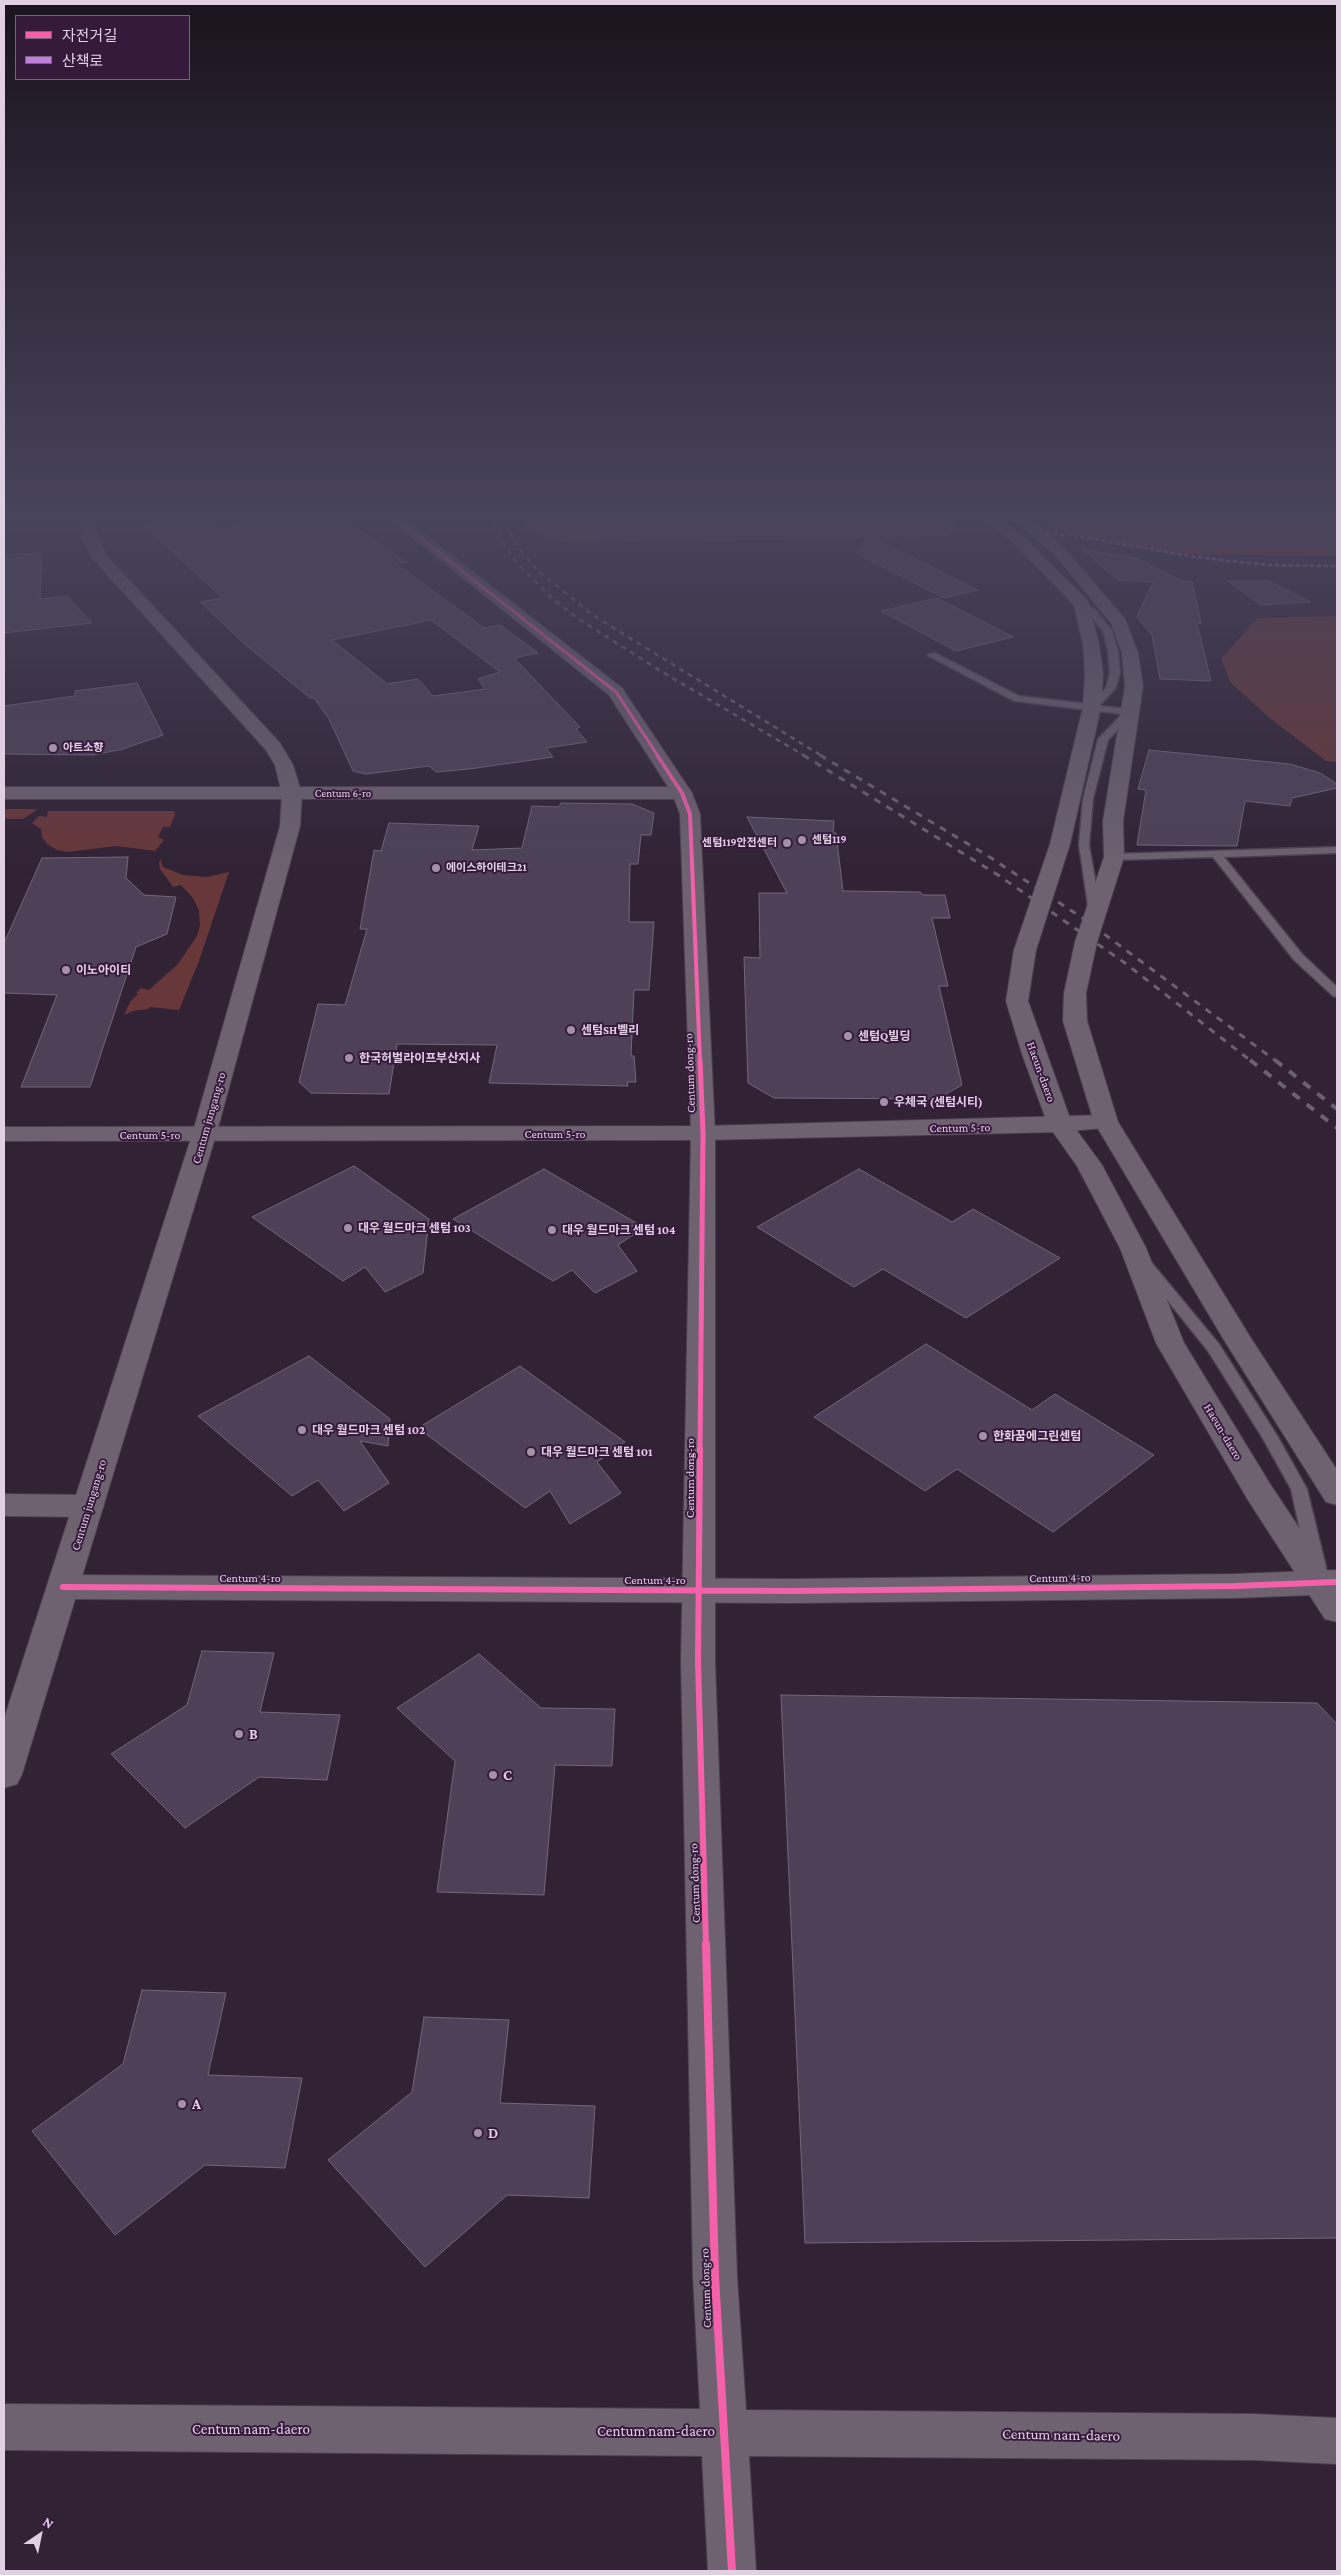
<!DOCTYPE html>
<meta charset="utf-8">
<style>
body{margin:0}
#map{position:relative;width:1341px;height:2575px;overflow:hidden;background:#312234;font-family:"Crimson Pro","Noto Sans KR",serif}
canvas{display:block}
.frame{position:absolute;inset:0;border:5px solid #e1cfe4;pointer-events:none}
.legend{position:absolute;left:15px;top:15px;width:175px;height:65px;box-sizing:border-box;background:#361a3c;border:1px solid #7a627f;margin:0;padding:6px 9px;list-style:none;font-size:15px;color:#e1cfe4}
.legend li{display:flex;align-items:center;gap:10px;height:25px}
.legend b{width:25px;border:1px solid #7a627f}
.north{position:absolute;left:15px;top:2510px;width:50px;height:50px;-webkit-text-stroke:4px #361a3c;paint-order:stroke;rotate:34deg;font-size:14px;font-weight:700;line-height:20px;text-align:center;color:#e1cfe4}
.north::after{content:'';display:block;margin:auto;width:18px;height:22px;background:#e1cfe4;clip-path:polygon(50% 0,100% 100%,50% 72%,0 100%)}
</style>
<div id="map">
<canvas width="1341" height="2575"></canvas>
<div class="frame"></div>
<ul class="legend">
<li><b style="height:6px;background:#f560ab"></b>자전거길</li>
<li><b style="height:6px;background:#c07fdc"></b>산책로</li>
</ul>
<div class="north">N</div>
</div>
<script>
const g = document.querySelector('canvas').getContext('2d');
g.lineJoin = 'round';
function fill(path, color) { g.fillStyle = color; g.fill(path, 'evenodd'); }
const toPath = rows => new Path2D(rows.map(r => 'M' + r).join(''));
function trace(path, color, width, dash) { g.strokeStyle = color; g.lineWidth = width; g.lineCap = dash ? 'butt' : 'round'; g.setLineDash(dash || []); g.stroke(path); }
function label(font, color, halo, rows, align = 'center') {
  g.font = font + ' "Crimson Pro","Noto Sans KR",serif'; g.lineWidth = 4; g.setLineDash([]); g.textBaseline = 'middle'; g.strokeStyle = halo; g.fillStyle = color; for (const [text, x, y, turn = 0] of rows) {
    g.save(); g.translate(x, y); g.rotate((+turn || 0) * Math.PI / 180); g.textAlign = isNaN(turn) ? turn : align; if (halo) g.strokeText(text, 0, 0); g.fillText(text, 0, 0); g.restore();
  }
}
const green = toPath([
 [520,515,955,515,959,517,949,537,566,543,528,532],
 [1035,515,1337,515,1337,556,1173,554,1054,530],
 [1337,616,1337,762,1326,761,1271,719,1231,683,1221,659,1257,618],
 [4,809,34,809,37,810,23,819,4,819],
 [48,811,174,811,175,815,170,827,163,827,158,837,164,840,155,851,116,846,67,852,57,850,47,844,42,837,41,829,32,823,39,816,47,817],
 [162,858,161,862,163,867,183,875,207,877,229,872,199,961,179,1010,150,1007,148,1009,133,1011,124,1015,130,1002,138,994,136,993,141,988,149,990,178,964,197,936,200,926,199,911,193,898,181,885,173,887,160,869,159,862]
]);
const building = toPath([
 [199,515,205,515,222,530,256,515,336,515,407,562,396,564,484,628,500,625,538,653,514,658,580,727,576,729,587,742,546,748,553,757,469,769,436,772,429,766,366,774,353,771,329,719,314,698,310,698,247,646,200,602,223,598,143,525,199,515],
 [431,620,500,672,478,679,485,689,433,696,418,679,387,684,332,640,431,620],
 [867,535,978,590,944,598,857,554,867,535],
 [1082,549,1139,559,1182,581,1192,581,1201,624,1197,623,1211,681,1160,679,1152,635,1137,617,1153,582,1118,580,1082,549],
 [42,553,40,599,67,596,92,623,4,633,4,555,42,553],
 [1228,581,1269,581,1311,602,1261,605,1228,581],
 [937,598,1013,637,956,651,881,611,937,598],
 [137,683,163,735,123,749,93,755,4,754,4,706,75,696,75,691,137,683],
 [1149,750,1290,764,1320,773,1337,784,1337,788,1292,798,1290,806,1245,801,1237,846,1137,845,1146,790,1138,789,1149,750],
 [561,803,632,804,654,813,651,835,641,835,638,864,630,864,629,922,654,922,649,990,634,990,631,1056,634,1056,636,1082,627,1082,628,1086,489,1083,497,1045,397,1044,389,1094,311,1093,299,1082,318,1004,345,1005,367,929,360,929,374,850,381,851,389,823,479,826,472,850,522,848,532,806,559,807,561,803],
 [747,817,834,821,833,833,836,833,843,891,920,892,923,895,945,895,950,918,932,918,948,986,939,986,962,1085,937,1099,774,1098,748,1083,744,957,760,958,759,893,787,893,747,817],
 [128,857,126,878,144,895,176,897,167,934,136,947,90,1087,21,1087,57,995,4,993,4,943,42,858,128,857],
 [354,1166,429,1219,423,1273,385,1292,365,1267,343,1281,252,1217,354,1166],
 [544,1169,638,1224,630,1227,636,1233,618,1245,637,1271,595,1293,572,1270,553,1281,453,1219,544,1169],
 [859,1169,952,1222,973,1209,1060,1258,966,1318,883,1269,854,1287,757,1227,859,1169],
 [926,1344,1032,1410,1055,1394,1154,1455,1053,1532,957,1469,925,1491,814,1417,926,1344],
 [309,1356,390,1419,388,1446,360,1441,389,1483,344,1511,318,1480,292,1496,198,1416,309,1356],
 [520,1366,625,1442,597,1462,621,1493,570,1524,550,1491,525,1508,418,1428,520,1366],
 [202,1651,274,1653,260,1712,340,1715,327,1780,259,1777,185,1828,111,1754,187,1705,202,1651],
 [479,1654,541,1708,615,1709,612,1766,555,1765,544,1895,437,1892,455,1761,397,1708,479,1654],
 [781,1695,1317,1703,1337,1724,1337,2238,805,2243,781,1695],
 [142,1990,226,1993,208,2075,302,2078,285,2168,205,2165,115,2235,32,2131,123,2064,142,1990],
 [424,2017,509,2020,500,2103,595,2106,589,2198,507,2195,425,2267,328,2160,412,2092,424,2017]
]);
const lane = toPath([
 [1079,602,1085,602,1097,612,1112,631,1118,651,1120,673,1115,689,1099,706,1129,709,1134,712,1108,740,1093,799,1089,845,1101,913,1095,916,1089,913,1079,845,1083,799,1098,739,1122,714,1014,701,927,655,935,653,1019,696,1089,704,1106,688,1110,673,1108,651,1103,631,1091,616,1079,606,1079,602],
 [1337,847,1337,853,1224,857,1302,954,1337,987,1337,997,1333,996,1294,960,1213,857,1114,860,1108,857,1114,854,1337,847],
 [1146,1261,1151,1262,1219,1344,1278,1437,1307,1489,1326,1567,1323,1571,1317,1573,1311,1571,1308,1567,1291,1489,1262,1437,1208,1351,1139,1265,1146,1261]
]);
const street = toPath([
 [4,787,682,787,689,789,692,793,689,797,682,799,4,799,4,787],
 [1106,1115,1115,1117,1118,1122,1115,1127,1060,1132,703,1140,4,1141,4,1127,703,1126,1106,1115],
 [4,1494,88,1495,99,1498,104,1506,99,1514,88,1517,4,1516,4,1494],
 [1337,1570,1337,1594,1235,1598,792,1603,63,1599,52,1595,47,1587,52,1579,63,1575,792,1579,1235,1574,1337,1570]
]);
const secondary = toPath([
 [79,515,93,515,98,537,106,555,280,743,293,765,302,794,300,826,216,1135,22,1774,17,1784,4,1788,4,1719,192,1135,280,826,282,794,275,765,266,750,94,560,82,537,79,515],
 [384,515,400,515,622,688,692,793,700,814,715,1133,715,1661,737,2277,746,2410,1254,2414,1337,2418,1337,2464,1254,2460,749,2456,756,2571,708,2571,702,2456,4,2450,4,2404,700,2409,693,2277,681,1661,691,1133,680,814,672,793,609,695,384,515],
 [976,515,993,515,1023,536,1088,601,1099,645,1103,674,1101,707,1070,844,1036,950,1028,1001,1072,1124,1102,1165,1146,1248,1184,1343,1270,1484,1337,1585,1337,1622,1325,1619,1248,1500,1156,1343,1120,1248,1077,1166,1048,1125,1022,1054,1006,1001,1014,950,1050,844,1083,707,1085,674,1083,645,1074,605,1013,542,976,515],
 [1011,515,1026,515,1066,550,1125,619,1138,653,1143,686,1123,821,1124,857,1097,942,1086,993,1087,1021,1118,1122,1252,1340,1337,1470,1337,1505,1326,1502,1224,1340,1094,1122,1063,1021,1064,993,1075,942,1104,857,1103,821,1125,686,1122,653,1111,623,1056,556,1013,519,1011,515]
]);
const railFar2 = toPath([
 [489,515,506,548,517,563,554,600,577,618,664,673,805,756],
 [500,515,519,548,536,569,594,616,822,756]
]);
const railFar1 = toPath([
 [803,755,998,875,1125,963,1251,1061],
 [820,755,988,856,1081,917,1276,1061]
]);
const rail = toPath([
 [1250,1060,1337,1128],
 [1275,1060,1337,1109]
]);
const quiet = toPath([
 [1039,533,1076,536,1195,557,1267,565,1337,566]
]);
const cyclewayFar4 = toPath([
 [391,515,616,692,658,756]
]);
const cyclewayFar3 = toPath([
 [657,755,682,793,690,814,700,1061]
]);
const cyclewayFar2 = toPath([
 [700,1450,703,1133,700,1060]
]);
const cyclewayFar1 = toPath([
 [700,1449,698,1661,706,1946],
 [63,1587,792,1591,1235,1586,1337,1582]
]);
const cycleway = toPath([
 [706,1944,715,2277,732,2571]
]);
const markers = [
 [53,748,5,"#a392a6"],
 [802,840,5,"#a392a6"],
 [787,843,5,"#a392a6"],
 [436,868,5,"#a392a6"],
 [66,970,5,"#a392a6"],
 [571,1030,5,"#a392a6"],
 [848,1036,5,"#a392a6"],
 [349,1058,5,"#a392a6"],
 [884,1102,5,"#a392a6"],
 [348,1228,5,"#a392a6"],
 [552,1230,5,"#a392a6"],
 [302,1430,5,"#a392a6"],
 [983,1436,5,"#a392a6"],
 [531,1452,5,"#a392a6"],
 [239,1734,5,"#a392a6"],
 [493,1775,5,"#a392a6"],
 [182,2104,5,"#a392a6"],
 [478,2133,5,"#a392a6"]
];
const farPoinames = [
 ["아트소향",63,748],
 ["센텀119",812,840],
 ["센텀119안전센터",777,843,"right"],
 ["에이스하이테크21",446,868]
];
const farStreetnames = [
 ["Centum 6-ro",343,794]
];
const poiNames = [
 ["이노아이티",76,970],
 ["센텀SH벨리",581,1030],
 ["센텀Q빌딩",858,1036],
 ["한국허벌라이프부산지사",359,1058],
 ["우체국 (센텀시티)",894,1102],
 ["대우 월드마크 센텀 103",358,1228],
 ["대우 월드마크 센텀 104",562,1230],
 ["대우 월드마크 센텀 102",312,1430],
 ["한화꿈에그린센텀",993,1436],
 ["대우 월드마크 센텀 101",541,1452]
];
const streetNames = [
 ["Haeun-daero",1041,1072,70],
 ["Centum dong-ro",690,1073,-92],
 ["Centum jungang-ro",209,1118,-74],
 ["Centum 5-ro",960,1128,-1],
 ["Centum 5-ro",555,1134],
 ["Centum 5-ro",150,1135],
 ["Haeun-daero",1223,1432,59],
 ["Centum dong-ro",690,1478,-90],
 ["Centum jungang-ro",89,1505,-73],
 ["Centum 4-ro",250,1578],
 ["Centum 4-ro",1060,1578,-1],
 ["Centum 4-ro",655,1580],
 ["Centum dong-ro",695,1883,-92],
 ["Centum dong-ro",706,2288,-92]
];
const nearPoinames = [
 ["B",249,1734],
 ["C",503,1775],
 ["A",192,2104],
 ["D",488,2133]
];
const nearStreetnames = [
 ["Centum nam-daero",251,2429],
 ["Centum nam-daero",656,2431],
 ["Centum nam-daero",1061,2435,1]
];
fill(green, '#683739');
fill(building, '#4e4157');
trace(building, '#72687a', 1);
trace(lane, '#4c3f4f', 3);
trace(street, '#4c3f4f', 2);
trace(secondary, '#4c3f4f', 2);
fill(lane, '#6e6270');
fill(street, '#6e6270');
fill(secondary, '#6e6270');
trace(railFar2, '#6c6170', 2.5, [5, 5]);
trace(railFar1, '#6c6170', 3, [7, 7]);
trace(rail, '#6c6170', 4, [9, 9]);
trace(quiet, '#c07fdc', 2.5, [4.5, 2.5]);
trace(cyclewayFar4, '#f560ab', 3);
trace(cyclewayFar3, '#f560ab', 4);
trace(cyclewayFar2, '#f560ab', 5);
trace(cyclewayFar1, '#f560ab', 6);
trace(cycleway, '#f560ab', 8);
const sky = g.createLinearGradient(0, 0, 0, 876);
sky.addColorStop(0, '#1b131d');
sky.addColorStop(0.59, '#48445c');
sky.addColorStop(1, '#48445c00');
g.fillStyle = sky;
g.fillRect(0, 0, 1341, 876);
for (const [x, y, r, color] of markers) { const dot = new Path2D(); dot.arc(x, y, r, 0, 2 * Math.PI); g.fillStyle = color; g.fill(dot); trace(dot, '#361a3c', 2); }
label('bold 11px', '#e1cfe4', '#361a3c', farPoinames, 'left');
label('11px', '#e1cfe4', '#361a3c', farStreetnames);
label('bold 12px', '#e1cfe4', '#361a3c', poiNames, 'left');
label('12px', '#e1cfe4', '#361a3c', streetNames);
label('bold 15px', '#e1cfe4', '#361a3c', nearPoinames, 'left');
label('15px', '#e1cfe4', '#361a3c', nearStreetnames);
</script>
